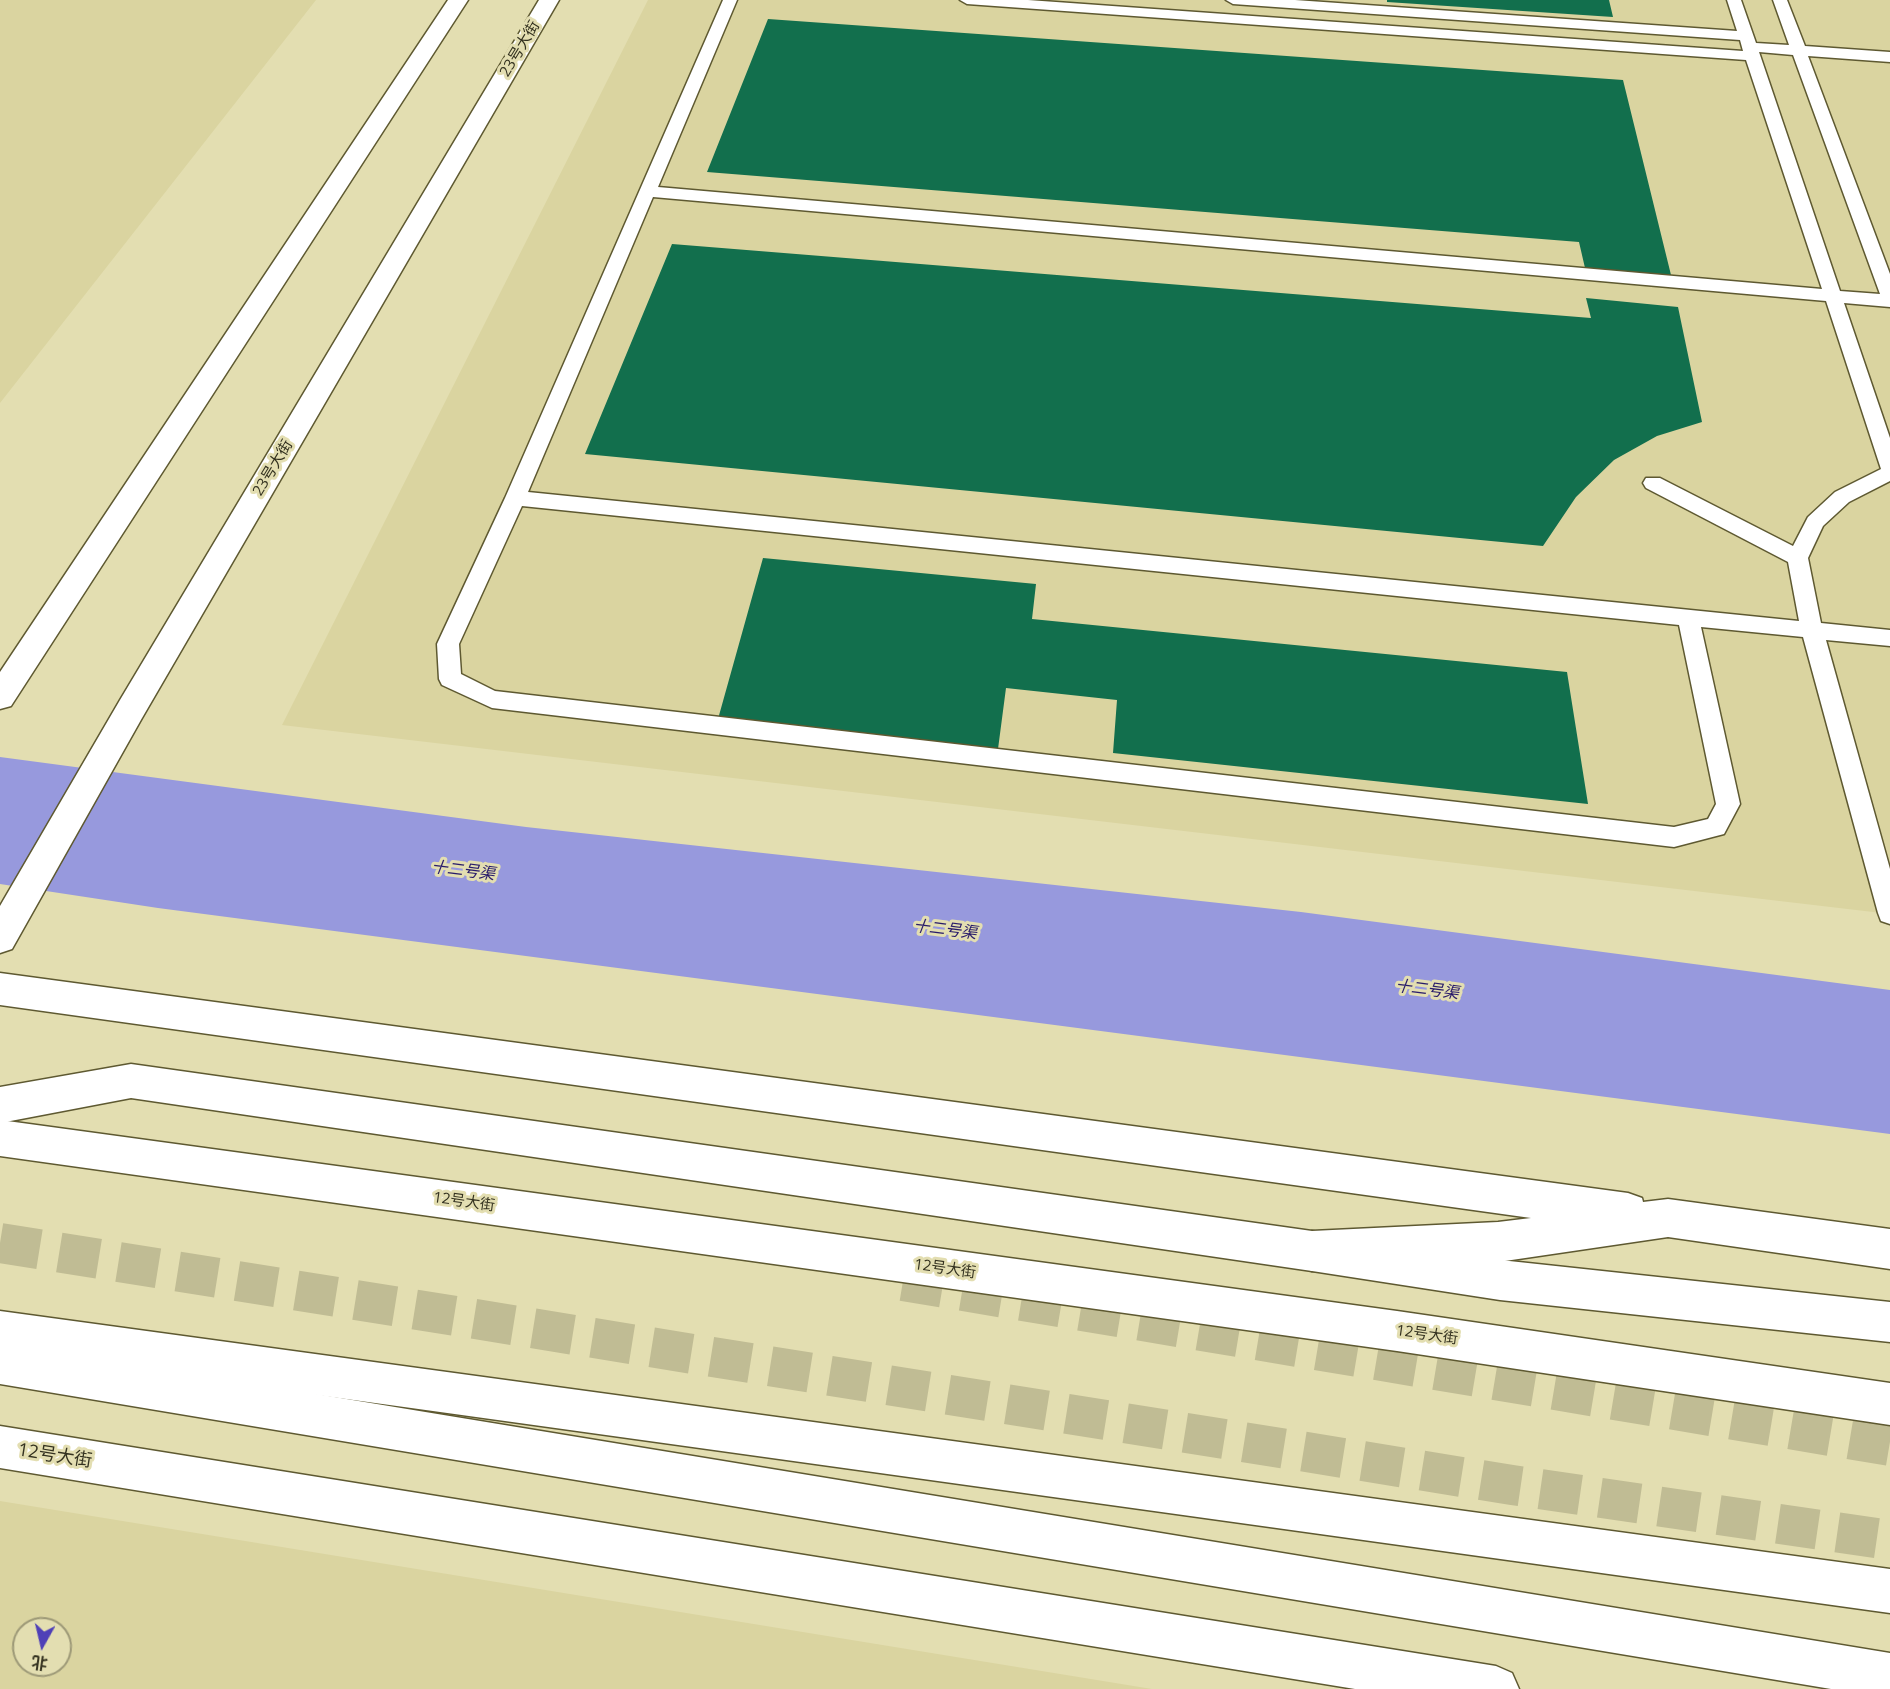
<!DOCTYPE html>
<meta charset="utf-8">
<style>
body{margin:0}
#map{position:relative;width:1890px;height:1689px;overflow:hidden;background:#e3deb1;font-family:"Open Sans","Noto Sans SC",sans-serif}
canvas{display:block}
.north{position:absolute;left:12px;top:1617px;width:60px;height:60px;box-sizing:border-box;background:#e3deb1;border:2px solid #9d9977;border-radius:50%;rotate:188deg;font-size:16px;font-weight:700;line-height:24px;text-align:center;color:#343220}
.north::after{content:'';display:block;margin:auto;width:21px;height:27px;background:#4f40b7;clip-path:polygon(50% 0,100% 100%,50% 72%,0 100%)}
</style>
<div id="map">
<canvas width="1890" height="1689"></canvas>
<div class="north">北</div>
</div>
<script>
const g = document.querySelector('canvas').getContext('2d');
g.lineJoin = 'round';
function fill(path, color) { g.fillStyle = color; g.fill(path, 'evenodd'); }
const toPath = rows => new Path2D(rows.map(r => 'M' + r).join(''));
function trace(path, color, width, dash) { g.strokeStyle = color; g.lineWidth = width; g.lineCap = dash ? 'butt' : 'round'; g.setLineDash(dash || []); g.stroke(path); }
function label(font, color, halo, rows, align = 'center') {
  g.font = font + ' "Open Sans","Noto Sans SC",sans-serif'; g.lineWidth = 6; g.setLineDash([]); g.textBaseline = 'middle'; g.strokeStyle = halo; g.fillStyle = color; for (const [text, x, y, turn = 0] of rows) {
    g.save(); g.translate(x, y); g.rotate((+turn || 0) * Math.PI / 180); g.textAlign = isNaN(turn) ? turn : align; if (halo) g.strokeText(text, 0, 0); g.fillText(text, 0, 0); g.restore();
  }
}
const built = toPath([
 [0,0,316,0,0,403],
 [648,0,1890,0,1890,914,282,725],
 [0,1501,1152,1689,0,1689],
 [24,1629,60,1629,60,1665,24,1665]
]);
const water = toPath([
 [0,757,526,827,1301,912,1890,990,1890,1134,158,908,0,884]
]);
const building = toPath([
 [1387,0,1609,0,1613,17,1387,2],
 [768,19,1623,80,1671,275,1585,268,1579,242,707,172],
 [672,244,1591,318,1586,298,1678,307,1702,422,1657,436,1614,460,1576,497,1543,546,585,454],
 [763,558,1036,584,1032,619,1567,672,1588,804,1113,753,1117,700,1006,688,998,749,718,719]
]);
const highwayTunnel = toPath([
 [0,1243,1512,1485,1890,1540],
 [903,1281,1890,1446]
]);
const lane = toPath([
 [723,0,737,0,658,187,1822,289,1746,60,967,4,960,0,1028,0,1743,51,1740,40,1233,4,1226,0,1295,0,1737,31,1727,0,1741,0,1756,43,1789,45,1773,0,1787,0,1805,46,1890,52,1890,62,1808,56,1890,274,1890,307,1844,303,1890,438,1890,481,1849,502,1823,526,1808,558,1821,623,1890,630,1890,646,1826,640,1890,869,1890,924,1881,921,1878,913,1803,637,1701,627,1740,804,1724,834,1674,847,492,708,442,685,439,679,437,644,505,498,723,0],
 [1759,52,1793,55,1880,294,1840,291,1759,52],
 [653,197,1826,301,1881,469,1835,492,1808,517,1793,546,1660,478,1646,478,1643,483,1646,488,1788,562,1799,621,528,492,653,197],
 [522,506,1679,625,1716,804,1708,819,1674,827,495,691,461,674,459,644,522,506]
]);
const secondary = toPath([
 [0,973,1628,1193,1642,1198,1643,1202,1668,1199,1890,1229,1890,1269,1668,1237,1498,1262,1312,1271,131,1098,0,1123,0,1087,131,1064,1312,1231,1498,1222,1531,1218,0,1005,0,973],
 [0,1426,1496,1666,1512,1673,1519,1689,1355,1689,0,1468,0,1426]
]);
const primary = toPath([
 [448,0,468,0,11,706,0,709,0,672,448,0],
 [539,0,559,0,142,718,12,949,0,953,0,906,120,700,539,0],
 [0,1120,1397,1311,1890,1383,1890,1425,1397,1351,0,1156,0,1120],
 [0,1311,1890,1569,1890,1613,0,1351,0,1311]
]);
const highway = toPath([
 [1312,1231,1500,1260,1890,1302,1890,1342,1500,1300,1312,1271,1298,1265,1292,1251,1298,1237,1312,1231],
 [0,1342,1890,1653,1890,1689,1831,1689,0,1384,0,1342]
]);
const streetNames = [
 ["23号大街",520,49,-59],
 ["23号大街",273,468,-59],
 ["12号大街",464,1202,8],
 ["12号大街",945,1269,8],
 ["12号大街",1427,1335,8]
];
const waterNames = [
 ["十二号渠",463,871,7],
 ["十二号渠",945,930,7],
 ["十二号渠",1427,990,7]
];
const nearStreetnames = [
 ["12号大街",55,1456,9]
];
fill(built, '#dad4a0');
fill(water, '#9799dd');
fill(building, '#126f4d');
trace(highwayTunnel, '#c0bc94', 40, [40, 20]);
trace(lane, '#5e5931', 3);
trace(secondary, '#5e5931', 3);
trace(primary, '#5e5931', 3);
trace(highway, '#5e5931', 3);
fill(lane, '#fff');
fill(secondary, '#fff');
fill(primary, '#fff');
fill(highway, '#fff');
label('15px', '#343220', '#e3deb1', streetNames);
label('italic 16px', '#281b6a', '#e3deb1', waterNames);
label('18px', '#343220', '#e3deb1', nearStreetnames);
</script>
